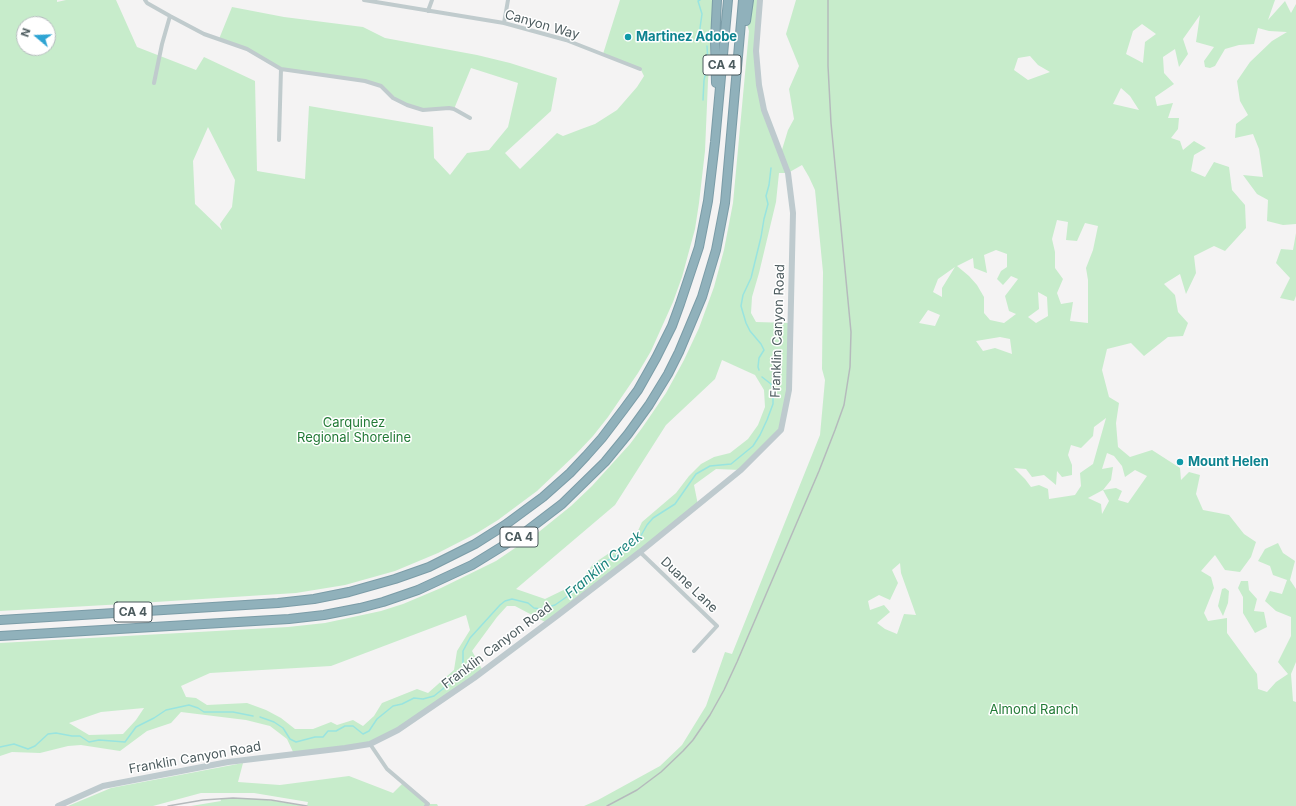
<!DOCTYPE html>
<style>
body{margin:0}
#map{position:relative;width:1296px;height:806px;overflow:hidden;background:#f4f3f3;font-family:Inter,sans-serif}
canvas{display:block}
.north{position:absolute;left:16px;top:16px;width:40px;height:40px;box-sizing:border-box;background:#fff;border:1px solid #b7bdbf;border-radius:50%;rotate:289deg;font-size:11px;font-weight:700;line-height:16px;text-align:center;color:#4c5b5e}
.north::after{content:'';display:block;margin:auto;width:14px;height:18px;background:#2ea4d3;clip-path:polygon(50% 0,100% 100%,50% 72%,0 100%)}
</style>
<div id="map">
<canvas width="1296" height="806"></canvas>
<div class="north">N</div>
</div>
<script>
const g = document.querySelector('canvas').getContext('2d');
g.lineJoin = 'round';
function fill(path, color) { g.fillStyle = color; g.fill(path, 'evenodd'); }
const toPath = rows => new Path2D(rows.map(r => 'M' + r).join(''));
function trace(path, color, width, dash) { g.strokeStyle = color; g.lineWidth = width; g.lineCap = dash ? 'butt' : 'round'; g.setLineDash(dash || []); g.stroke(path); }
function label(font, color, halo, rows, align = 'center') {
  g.font = font + ' Inter,sans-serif'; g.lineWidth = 3; g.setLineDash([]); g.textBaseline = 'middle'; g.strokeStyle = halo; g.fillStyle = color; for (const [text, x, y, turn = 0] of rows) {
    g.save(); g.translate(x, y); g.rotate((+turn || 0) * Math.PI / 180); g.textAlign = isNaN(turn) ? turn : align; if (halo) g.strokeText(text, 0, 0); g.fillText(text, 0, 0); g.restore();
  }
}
const green = toPath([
 [0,0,57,0,57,2,66,0,116,0,137,47,196,70,204,57,255,81,257,171,305,179,309,106,433,127,434,158,450,175,467,153,489,150,508,127,518,83,471,68,454,109,423,110,393,98,381,86,365,81,281,69,247,49,219,39,232,7,284,17,363,27,385,38,477,55,510,63,557,78,551,111,505,153,520,169,557,133,563,136,584,128,595,124,617,110,637,87,644,76,640,68,603,54,620,0,714,0,708,81,705,151,699,203,695,229,682,277,673,302,651,351,638,373,608,417,593,436,576,454,537,491,498,520,477,533,438,553,395,571,345,585,296,593,124,604,0,611],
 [24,24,48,24,48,48,24,48],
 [208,127,235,180,232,207,220,224,222,230,195,204,193,161],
 [749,0,760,0,756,41,764,110,781,153,788,130,794,119,789,89,799,66,786,34,796,0,1275,0,1268,20,1285,1,1291,13,1296,4,1296,224,1283,225,1267,221,1268,200,1257,194,1243,175,1263,177,1259,149,1253,134,1235,138,1236,124,1248,115,1240,101,1237,81,1250,62,1272,41,1287,32,1269,31,1258,28,1254,44,1239,45,1225,49,1215,66,1210,68,1205,67,1204,61,1214,47,1196,42,1200,15,1183,39,1188,54,1179,67,1175,49,1163,57,1164,73,1174,84,1155,97,1157,106,1173,103,1168,118,1179,118,1178,129,1171,138,1180,141,1183,150,1194,141,1206,148,1194,155,1191,171,1205,177,1214,162,1229,167,1232,190,1245,205,1246,228,1225,251,1214,246,1194,256,1196,273,1186,294,1180,274,1164,284,1175,295,1178,312,1188,323,1183,336,1168,337,1144,356,1131,343,1107,349,1102,370,1109,397,1119,403,1116,423,1118,447,1130,457,1152,450,1180,468,1181,480,1189,472,1200,475,1196,494,1203,510,1229,515,1244,534,1256,542,1251,557,1240,572,1225,570,1215,555,1201,571,1211,577,1214,588,1204,613,1208,621,1227,618,1227,633,1257,674,1258,689,1267,692,1276,682,1288,674,1278,662,1291,636,1291,617,1276,611,1265,601,1270,591,1282,594,1287,580,1273,575,1270,566,1258,561,1265,549,1278,543,1283,553,1295,561,1290,580,1296,589,1296,662,1291,674,1293,701,1296,702,1296,806,584,806,598,800,660,766,682,745,706,706,725,652,732,654,820,435,825,380,822,369,823,272,815,190,809,177,802,165,788,173,779,173,776,202,759,273,752,297,751,313,756,322,790,323,789,390,781,430,741,470,716,469,694,485,698,505,547,623,515,606,507,606,497,617,472,651,483,671,431,708,370,744,294,754,287,739,270,726,246,720,181,712,171,723,147,731,120,751,81,745,68,746,40,753,12,752,0,756,0,643,288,627,325,623,381,611,403,604,441,588,496,561,540,531,571,506,592,486,630,444,642,428,666,393,684,360,699,328,714,287,724,250,733,203,749,31,746,20],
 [1142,24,1156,34,1145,42,1143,63,1126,54,1133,31],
 [1030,56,1038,65,1050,72,1028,80,1014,70,1018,58],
 [1121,88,1130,96,1139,110,1113,104],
 [1057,220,1068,222,1066,240,1077,241,1085,223,1098,226,1093,250,1086,268,1088,280,1088,323,1070,321,1073,302,1061,304,1057,293,1063,279,1055,268,1055,252,1052,239],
 [996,250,1007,254,1007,267,1001,271,997,279,1003,285,1011,276,1018,279,1005,296,1009,311,1016,314,1004,323,990,320,984,313,984,297,977,285,969,276,957,266,973,258,974,268,987,273,984,255],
 [955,267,942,288,942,297,933,292,938,279],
 [1038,292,1047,297,1048,316,1036,323,1028,317,1039,309],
 [928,310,940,315,935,326,919,323],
 [1000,337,1010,339,1012,354,995,348,983,351,976,341],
 [722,360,755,375,764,390,765,407,758,425,748,439,730,453,714,457,701,464,689,476,676,493,642,522,636,535,593,564,580,582,545,599,516,589,615,505,666,425,715,379],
 [1106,418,1093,464,1080,473,1081,486,1075,495,1049,499,1048,489,1039,485,1031,487,1025,479,1014,468,1026,469,1032,477,1044,475,1056,485,1057,471,1062,477,1072,475,1072,465,1068,455,1071,445,1081,448,1093,436,1094,427],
 [1107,453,1114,456,1122,466,1125,477,1135,470,1147,476,1128,503,1118,500,1122,491,1116,488,1103,490,1111,480,1113,467,1102,469],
 [1103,490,1109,501,1102,514,1101,504,1088,498],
 [900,563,901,573,916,615,904,614,897,634,885,629,877,623,890,612,884,605,870,610,868,601,879,595,890,600,898,583,892,570],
 [466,615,470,630,457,651,454,670,428,693,417,689,382,703,374,716,363,726,353,720,337,725,331,722,313,729,295,729,281,718,266,710,247,703,207,705,196,698,186,697,181,686,210,673,331,666],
 [144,708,136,720,123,734,89,735,69,723,101,712],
 [1296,233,1296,296,1294,301,1280,298,1290,278,1276,263,1281,249,1293,250],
 [1241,581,1248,581,1249,590,1257,599,1254,611,1264,612,1267,627,1255,633,1243,613,1243,597,1238,588],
 [1225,588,1229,591,1228,603,1223,616,1218,606,1222,589],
 [243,763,238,782,280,785,349,776,393,793,403,783,427,804,437,804,438,806,307,806,308,802,254,793,201,793,153,806,68,806,111,788],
 [220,798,261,799,307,806,191,806,221,801]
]);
const stream = toPath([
 [700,0,698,1,702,14,700,28,701,35],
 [703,100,704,80,708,64,707,46],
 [759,370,758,367,759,358,764,350,761,344,750,331,746,323,741,306,743,295,751,278,761,237,764,219,768,204,766,196,769,185,771,168],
 [260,717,274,722,283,728,290,739,296,742,315,737,323,737,328,731,336,731,345,726,353,726,363,734,369,731,377,719,393,706,402,704,414,698,423,699,434,696,460,675,463,668,463,651,470,638,500,605,505,601,512,599,528,603,534,608,541,609,555,605,582,586,597,569,605,562,627,549,639,539,647,525,653,518,675,504,696,474,710,466,731,464,753,446,760,435,767,420,773,404,773,392,771,384,762,377],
 [0,747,14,744,28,749,35,746,48,734,56,733,72,736,80,736,89,742,99,740,125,742,136,727,154,718,166,710,189,705,198,708,204,712,233,712,253,716]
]);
const street = toPath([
 [145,0,147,3,170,16,204,34,247,49,281,69,365,81,381,86,393,98,407,105,423,110,449,108,454,109,470,118],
 [364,0,504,23,566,40,640,69],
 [428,11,432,0],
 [504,23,508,0],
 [154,83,162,44,170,16],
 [279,140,281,69],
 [640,552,717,626,694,651],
 [370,744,387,769,428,804,426,806]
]);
const secondary = toPath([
 [58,806,103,786,228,762,345,748,370,744,398,730,474,678,558,615,640,552,741,470,781,430,789,390,793,213,788,173,764,110,759,85,756,51,760,0]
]);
const highway = toPath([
 [746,21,749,0],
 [716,83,715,41,717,0],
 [0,620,278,603,314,599,349,592,395,579,429,567,475,544,505,525,543,497,570,473,586,456,602,438,624,409,638,390,656,358,672,326,680,304,699,247,708,201,715,142,728,0],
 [0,636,289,619,324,615,360,608,383,602,418,590,472,565,524,533,562,504,605,462,628,434,649,405,668,374,679,352,702,297,716,250,725,203,743,0]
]);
const rail = toPath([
 [168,806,203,800,233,798,271,800,307,806],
 [607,806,637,790,661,772,683,751,693,740,710,715,724,690,737,662,819,471,835,430,844,405,850,367,851,332,831,123,828,66,828,0]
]);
const markers = [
 [628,37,4,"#0f9aa8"],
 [1180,462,4,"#0f9aa8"]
];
const shields = [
 [722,65,38],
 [519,537,38],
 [133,612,38]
];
const shieldNames = [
 ["CA 4",722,65],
 ["CA 4",519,537],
 ["CA 4",133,612]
];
const streetNames = [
 ["Canyon Way",542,25,16],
 ["Franklin Canyon Road",778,331,-88],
 ["Duane Lane",689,585,44],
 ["Franklin Canyon Road",497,646,-37],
 ["Franklin Canyon Road",195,758,-10]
];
const cultureNames = [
 ["Martinez Adobe",636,37],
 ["Mount Helen",1188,462]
];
const parkNames = [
 ["Carquinez",354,423],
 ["Regional Shoreline",354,438],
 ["Almond Ranch",1034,710]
];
const waterNames = [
 ["Franklin Creek",604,565,-40]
];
fill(green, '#c7eccb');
trace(stream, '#99e4df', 1.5);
trace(highway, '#7b9ca7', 10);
trace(street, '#c0cbcd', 4);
trace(secondary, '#becace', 6);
trace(highway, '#90b1bb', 8);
trace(rail, '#b5babc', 1.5);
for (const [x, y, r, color] of markers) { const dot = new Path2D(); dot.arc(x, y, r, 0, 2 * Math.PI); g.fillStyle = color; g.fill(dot); trace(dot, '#fff', 1.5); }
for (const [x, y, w] of shields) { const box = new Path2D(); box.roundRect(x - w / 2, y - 10, w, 20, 3); g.fillStyle = '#fff'; g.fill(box); trace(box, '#4c5b5e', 1); }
label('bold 12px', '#4c5b5e', null, shieldNames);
label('13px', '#4c5b5e', '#fff', streetNames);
label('bold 13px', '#0d838f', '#fff', cultureNames, 'left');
label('13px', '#227a36', '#fff', parkNames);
label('italic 14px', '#1a847d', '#fff', waterNames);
</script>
